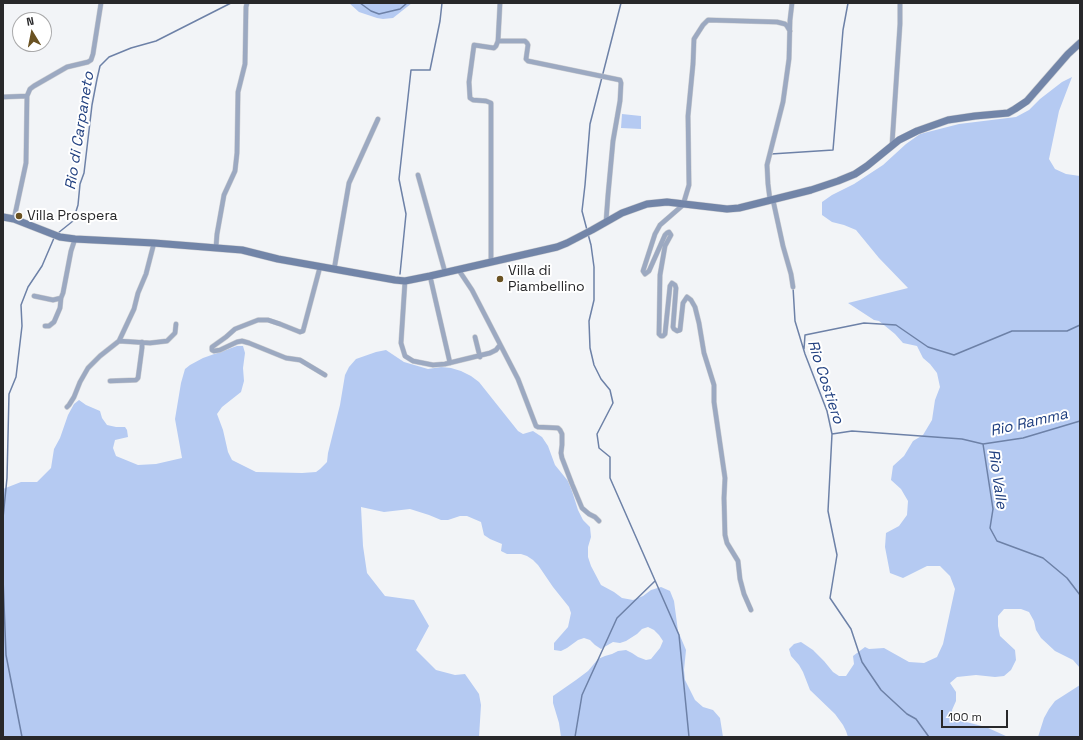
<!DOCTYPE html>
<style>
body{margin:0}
#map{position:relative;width:1083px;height:740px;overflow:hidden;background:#f2f4f7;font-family:"Space Grotesk",sans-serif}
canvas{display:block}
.frame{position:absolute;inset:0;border:4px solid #28282a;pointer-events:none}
.north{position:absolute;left:12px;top:12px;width:40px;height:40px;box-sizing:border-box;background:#fff;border:1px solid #a9a9aa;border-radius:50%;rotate:350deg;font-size:11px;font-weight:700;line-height:16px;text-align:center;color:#28282a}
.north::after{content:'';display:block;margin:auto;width:14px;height:18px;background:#6a5222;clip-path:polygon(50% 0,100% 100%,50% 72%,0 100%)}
.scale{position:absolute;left:941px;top:710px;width:67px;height:18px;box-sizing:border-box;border:2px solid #28282a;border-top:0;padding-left:5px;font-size:12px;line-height:14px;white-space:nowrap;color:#28282a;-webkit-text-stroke:3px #fff;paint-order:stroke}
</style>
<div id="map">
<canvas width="1083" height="740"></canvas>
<div class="frame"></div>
<div class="north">N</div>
<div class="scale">100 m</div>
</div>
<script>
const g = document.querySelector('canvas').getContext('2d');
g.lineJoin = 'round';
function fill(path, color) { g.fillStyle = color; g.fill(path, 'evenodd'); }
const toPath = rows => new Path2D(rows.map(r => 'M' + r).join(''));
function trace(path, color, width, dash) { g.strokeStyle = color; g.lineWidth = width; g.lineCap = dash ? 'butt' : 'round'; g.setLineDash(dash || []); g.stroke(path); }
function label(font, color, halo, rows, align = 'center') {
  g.font = font + ' "Space Grotesk",sans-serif'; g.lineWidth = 4; g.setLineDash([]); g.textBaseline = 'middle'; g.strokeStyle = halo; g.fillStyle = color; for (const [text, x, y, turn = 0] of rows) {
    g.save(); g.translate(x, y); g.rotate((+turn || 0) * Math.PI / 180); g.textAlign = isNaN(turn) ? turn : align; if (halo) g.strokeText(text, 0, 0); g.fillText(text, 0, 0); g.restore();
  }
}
const green = toPath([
 [349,3,412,3,393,18,383,19,377,18,359,12],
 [1072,77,1059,111,1049,159,1055,169,1066,174,1080,176,1080,668,1073,660,1055,651,1041,638,1036,630,1034,621,1029,612,1021,609,1004,609,998,616,998,626,1000,636,1015,650,1016,660,1011,670,1004,676,995,677,976,675,957,677,950,683,956,692,956,701,952,710,954,720,966,722,986,727,1008,737,848,737,846,731,843,725,835,714,810,690,803,672,799,665,791,656,789,649,794,644,801,642,813,650,824,661,833,672,839,676,846,676,854,664,853,656,865,647,869,649,884,648,909,662,924,663,937,657,943,644,955,589,950,576,940,566,927,566,903,578,890,573,885,547,886,533,899,526,907,515,908,501,901,489,891,480,893,466,904,456,913,441,923,435,932,420,935,400,940,387,937,373,930,364,923,358,917,346,903,343,895,334,879,321,874,320,848,303,908,288,879,258,856,230,844,225,832,222,822,215,822,202,832,195,854,184,883,165,906,144,920,134,959,124,1016,117,1029,110,1040,99,1062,82],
 [622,114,641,116,641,129,621,128],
 [237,346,243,346,245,353,243,368,244,381,241,392,222,407,217,414,223,430,228,452,232,460,256,472,302,473,316,472,320,469,327,462,328,453,340,405,345,375,349,367,356,359,376,352,386,350,404,362,428,369,441,367,451,368,461,371,471,376,479,382,518,431,523,434,533,431,542,437,548,446,555,465,568,481,572,491,578,510,583,520,590,527,591,537,588,547,588,557,591,566,601,585,614,592,622,598,633,600,643,596,651,590,661,587,670,591,674,601,678,631,686,650,684,670,685,680,695,700,703,707,713,710,720,718,723,737,561,737,559,723,553,703,553,696,576,680,588,671,598,659,605,656,612,654,618,651,626,650,632,653,638,657,646,660,651,659,660,648,663,641,659,635,654,630,648,627,642,629,637,634,626,641,620,643,613,642,601,649,595,645,590,640,584,638,578,640,567,648,561,651,554,650,554,643,568,627,571,613,569,607,553,587,538,565,533,560,527,556,521,554,507,554,501,551,502,544,490,539,484,535,481,522,467,516,460,516,448,520,441,520,429,515,410,509,384,512,361,507,363,546,367,573,385,596,414,600,429,626,416,650,436,670,455,675,465,674,479,694,481,705,479,737,3,737,3,489,21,482,37,482,51,468,54,449,60,438,68,415,74,404,79,400,86,405,100,411,102,418,107,425,116,427,125,427,127,430,128,437,115,440,113,448,116,456,138,465,156,464,182,458,175,419,181,383,185,369,190,365,203,358],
 [1080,685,1080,737,1038,737,1044,718,1049,709,1055,701]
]);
const stream = toPath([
 [360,3,371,11,379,14,400,9,407,3],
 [771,154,833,150,843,30,848,3],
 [587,230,582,211,585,185,590,124,621,3],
 [58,233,73,221,78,205,80,184,84,173,92,105,97,79,100,66,109,57,131,48,156,41,231,3],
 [588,234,591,245,594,267,594,300,589,321,590,348,594,365,601,379,610,390,613,403,597,434,599,448,610,457,610,478,679,635,689,737],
 [400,274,406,214,399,179,411,70,430,70,440,21,442,3],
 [793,287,795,321,805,354,827,411,832,434,828,511,837,555,830,598,851,629,862,662,881,690,907,714,916,719,929,737],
 [804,349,805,335,864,323,896,325,928,347,954,355,1012,331,1067,331,1080,325],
 [832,434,852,431,962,439,983,444,1023,438,1080,421],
 [983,444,993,509,990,528,997,541,1043,558,1067,578,1080,595],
 [3,518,7,478,9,394,16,377,22,326,21,305,28,287,42,266,54,238],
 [3,578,6,655,22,737],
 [575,737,582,695,617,618,655,581]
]);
const minor = toPath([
 [498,41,525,41,527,43,528,45,526,59,528,61,620,80,621,83,620,101,613,141,608,195,606,222],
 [3,97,27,96,30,89,34,86,67,67,88,62,91,60,93,54,101,3],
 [892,145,900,24,900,3],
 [418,175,445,272],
 [770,200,768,184,767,165,783,102,789,59,790,20,792,3],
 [773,200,783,246,791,274,793,287],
 [14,219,26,163,27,96],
 [216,247,217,234,224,195,235,171,237,153,238,92,245,64,246,7,247,3],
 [491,262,491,103,486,101,473,100,470,98,469,82,474,45,494,48,496,46,498,41,500,3],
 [320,267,303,331,300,332,280,324,268,320,258,320,235,329,226,337,212,347,212,350,214,351,220,350,237,342,242,341,249,343,286,358,300,360,325,375],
 [458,269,472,290,518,379,536,426,538,427,558,428,560,430,562,434,562,445,561,453,562,458,572,484,582,508,589,514,595,517,599,521],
 [334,270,349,183,378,119],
 [430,276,450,363],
 [405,281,401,343,405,356,413,361,433,365,445,364,490,353,496,350,500,345],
 [34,296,53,300,61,298,63,293,71,251,75,239],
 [45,326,49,326,54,322,60,308,61,298],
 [475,337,480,357],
 [119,341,150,343,167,341,175,333,176,324],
 [110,381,136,380,138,378,142,348,142,342],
 [67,407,69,405,74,397,80,382,88,368,100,356,119,341,134,309,138,293,146,274,154,243],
 [751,610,744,594,740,579,738,561,727,543,725,535,724,498,725,478,714,402,714,385,704,353,699,323,695,307,691,300,687,297,683,303,680,330,677,331,674,329,673,327,676,288,675,285,672,283,670,286,665,334,663,336,661,336,659,334,660,275,665,246,671,235,669,232,667,233,665,235,649,271,645,274,643,271,655,234,660,225,683,205,689,185,688,116,693,64,694,39,703,25,708,20,777,22,785,24,787,26,790,31]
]);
const secondary = toPath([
 [3,217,14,219,60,237,75,239,154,243,242,250,278,259,395,280,405,281,430,276,557,247,567,243,592,230,622,213,647,204,667,202,727,209,739,208,811,190,838,181,855,174,867,166,899,140,917,131,948,120,975,116,1008,113,1015,109,1027,101,1068,54,1080,43]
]);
const markers = [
 [19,216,4,"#6a5222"],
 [500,279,4,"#6a5222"]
];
const poiNames = [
 ["Villa Prospera",27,216],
 ["Villa di",508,271],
 ["Piambellino",508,287]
];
const waterNames = [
 ["Rio di Carpaneto",80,131,-81],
 ["Rio Costiero",825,382,72],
 ["Rio Ramma",1029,423,-13],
 ["Rio Valle",997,479,82]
];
fill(green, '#b5caf2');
trace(stream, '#6d81a7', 1.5);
trace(minor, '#cecfd2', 5.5);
trace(secondary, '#cecfd2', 8);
trace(minor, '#9ca9c1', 4.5);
trace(secondary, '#7285a8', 7);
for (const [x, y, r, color] of markers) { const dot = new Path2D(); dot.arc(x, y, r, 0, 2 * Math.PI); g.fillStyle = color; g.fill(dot); trace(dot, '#fff', 1.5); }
label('14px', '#28282a', '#fff', poiNames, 'left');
label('italic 15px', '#214080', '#fff', waterNames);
</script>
